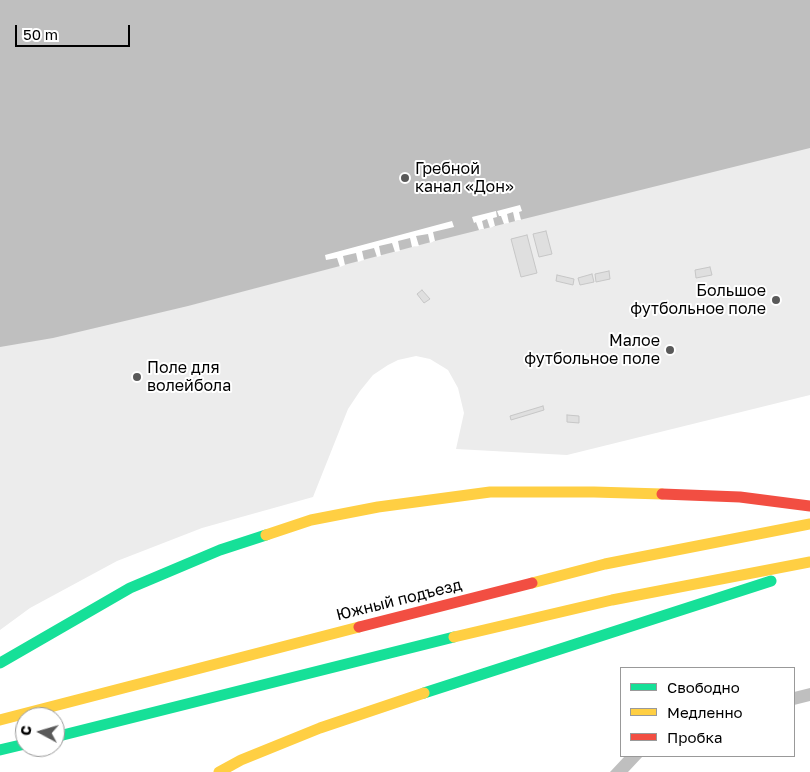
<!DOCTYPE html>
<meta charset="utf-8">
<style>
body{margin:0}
#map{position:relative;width:810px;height:772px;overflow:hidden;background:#fff;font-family:"Golos Text",sans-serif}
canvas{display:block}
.legend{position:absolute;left:620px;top:667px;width:175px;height:90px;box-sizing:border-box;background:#fff;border:1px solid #999;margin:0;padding:6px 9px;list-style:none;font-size:15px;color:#000}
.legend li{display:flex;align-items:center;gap:10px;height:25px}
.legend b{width:25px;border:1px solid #999}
.north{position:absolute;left:15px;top:707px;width:50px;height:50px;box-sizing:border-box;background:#fff;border:1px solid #999;border-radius:50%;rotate:276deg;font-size:14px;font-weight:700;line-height:20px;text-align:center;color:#000}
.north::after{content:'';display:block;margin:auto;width:18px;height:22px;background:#595959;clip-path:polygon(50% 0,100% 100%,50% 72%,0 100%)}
.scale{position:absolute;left:15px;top:25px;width:115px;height:22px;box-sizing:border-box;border:2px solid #000;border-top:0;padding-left:6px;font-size:15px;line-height:18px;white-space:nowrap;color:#000;-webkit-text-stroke:4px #fff;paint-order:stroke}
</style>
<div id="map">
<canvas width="810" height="772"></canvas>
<ul class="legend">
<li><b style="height:6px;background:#16e098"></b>Свободно</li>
<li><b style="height:6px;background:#ffcf43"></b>Медленно</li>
<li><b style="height:6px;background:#f24e42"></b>Пробка</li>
</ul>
<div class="north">С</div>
<div class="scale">50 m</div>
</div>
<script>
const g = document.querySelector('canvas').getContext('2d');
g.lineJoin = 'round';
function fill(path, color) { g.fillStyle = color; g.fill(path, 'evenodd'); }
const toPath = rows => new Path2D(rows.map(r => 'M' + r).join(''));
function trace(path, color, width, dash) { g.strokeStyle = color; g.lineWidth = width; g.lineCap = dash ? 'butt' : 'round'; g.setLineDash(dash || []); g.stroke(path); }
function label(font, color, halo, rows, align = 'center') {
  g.font = font + ' "Golos Text",sans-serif'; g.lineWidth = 4; g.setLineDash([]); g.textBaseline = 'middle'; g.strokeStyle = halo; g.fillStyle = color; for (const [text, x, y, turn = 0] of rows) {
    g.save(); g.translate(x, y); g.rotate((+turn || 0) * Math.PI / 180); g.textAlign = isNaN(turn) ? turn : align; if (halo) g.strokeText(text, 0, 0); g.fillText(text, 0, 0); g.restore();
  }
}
const green = toPath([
 [0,0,810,0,810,395,567,455,456,449,464,413,458,388,448,370,430,359,416,356,398,360,388,365,373,375,360,391,348,409,313,497,202,528,117,561,30,608,0,630]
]);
const water = toPath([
 [0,0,810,0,810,148,435,241,188,306,53,338,0,347],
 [810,688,810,701,794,705,794,692],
 [625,756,643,756,628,772,610,772]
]);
const pier = toPath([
 [520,205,522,211,519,212,521,220,515,221,513,212,507,214,509,223,504,224,501,216,499,216,497,211],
 [496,211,497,217,493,218,495,226,490,228,487,219,482,221,484,229,479,230,476,222,474,223,472,217],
 [452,221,454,227,433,232,435,241,430,243,428,234,416,236,419,246,412,247,410,238,398,241,400,251,395,252,392,243,379,246,381,256,377,257,374,248,362,251,364,260,358,262,356,253,343,256,345,265,340,267,337,258,326,260,325,255]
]);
const building = toPath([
 [546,231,552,254,539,257,533,234,546,231],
 [527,235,537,273,521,277,511,239,527,235],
 [710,267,712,275,696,278,695,270,710,267],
 [609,271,610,279,596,282,595,274,609,271],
 [592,274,594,282,580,285,578,278,592,274],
 [557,275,574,279,573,285,556,281,557,275],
 [422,290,430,299,424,303,417,294,422,290],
 [543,406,544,410,511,420,510,416,543,406],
 [567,415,579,416,579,423,567,422,567,415]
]);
const fast = toPath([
 [0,663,130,588,220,550,266,535],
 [424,693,771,581],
 [55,737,454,637],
 [0,750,25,744]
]);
const slow = toPath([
 [266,535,311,520,378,507,490,492,594,492,662,494],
 [532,583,605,564,810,524],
 [454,637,612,600,810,562],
 [0,720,359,627],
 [219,772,241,760,320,728,424,693]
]);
const jam = toPath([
 [662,494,740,497,810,506],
 [359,627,532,583]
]);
const markers = [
 [405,178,5,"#595959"],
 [776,300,5,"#595959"],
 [670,350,5,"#595959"],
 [137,377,5,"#595959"]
];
const poiNames = [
 ["Гребной",415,169],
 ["канал «Дон»",415,187],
 ["Большое",766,291,"right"],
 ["футбольное поле",766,309,"right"],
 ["Малое",660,341,"right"],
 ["футбольное поле",660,359,"right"],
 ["Поле для",147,368],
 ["волейбола",147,386]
];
const streetNames = [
 ["Южный подъезд",399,600,-14]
];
fill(green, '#ececec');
fill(water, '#bfbfbf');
fill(pier, '#fff');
fill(building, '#dfdfdf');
trace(building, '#c7c7c7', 1);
trace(fast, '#16e098', 11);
trace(slow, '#ffcf43', 11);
trace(jam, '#f24e42', 11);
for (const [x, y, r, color] of markers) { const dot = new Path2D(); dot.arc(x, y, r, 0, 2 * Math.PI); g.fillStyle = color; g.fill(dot); trace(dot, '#fff', 2); }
label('16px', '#000', '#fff', poiNames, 'left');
label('16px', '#000', '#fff', streetNames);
</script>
